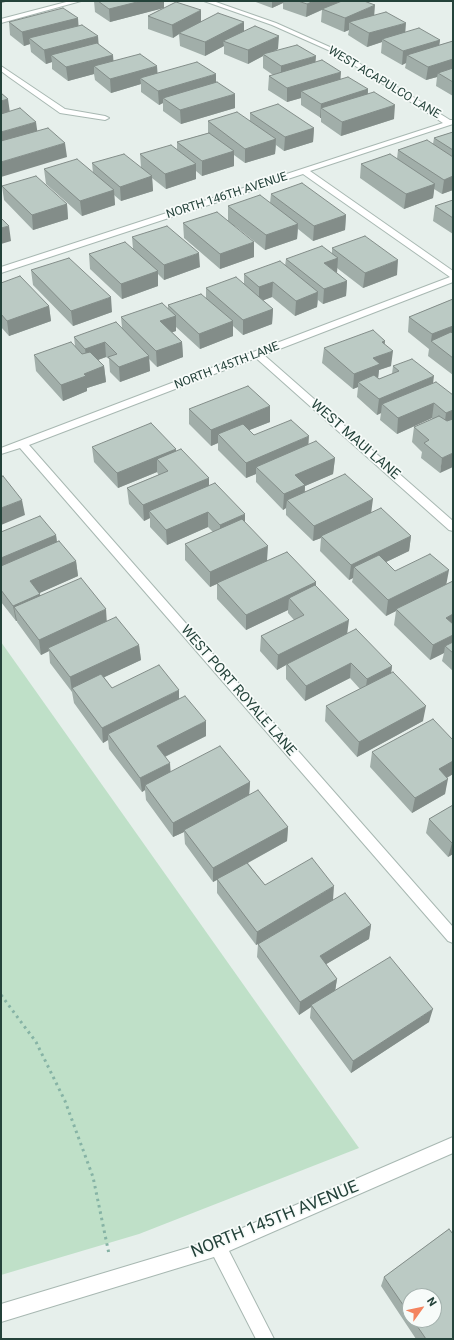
<!DOCTYPE html>
<style>
body{margin:0}
#map{position:relative;width:454px;height:1340px;overflow:hidden;background:#e6efeb;font-family:Roboto,sans-serif}
canvas{display:block}
.frame{position:absolute;inset:0;border:2px solid #24423a;pointer-events:none}
.north{position:absolute;left:402px;top:1288px;width:40px;height:40px;box-sizing:border-box;background:#f7fbf9;border:1px solid #a3b1ad;border-radius:50%;rotate:57deg;font-size:11px;font-weight:700;line-height:16px;text-align:center;color:#24423a}
.north::after{content:'';display:block;margin:auto;width:14px;height:18px;background:#f4845f;clip-path:polygon(50% 0,100% 100%,50% 72%,0 100%)}
</style>
<div id="map">
<canvas width="454" height="1340"></canvas>
<div class="frame"></div>
<div class="north">N</div>
</div>
<script>
const g = document.querySelector('canvas').getContext('2d');
g.lineJoin = 'round';
function fill(path, color) { g.fillStyle = color; g.fill(path, 'evenodd'); }
const toPath = rows => new Path2D(rows.map(r => 'M' + r).join(''));
function trace(path, color, width, dash) { g.strokeStyle = color; g.lineWidth = width; g.lineCap = dash ? 'butt' : 'round'; g.setLineDash(dash || []); g.stroke(path); }
function label(font, color, halo, rows, align = 'center') {
  g.font = font + ' Roboto,sans-serif'; g.lineWidth = 3.5; g.setLineDash([]); g.textBaseline = 'middle'; g.strokeStyle = halo; g.fillStyle = color; for (const [text, x, y, turn = 0] of rows) {
    g.save(); g.translate(x, y); g.rotate((+turn || 0) * Math.PI / 180); g.textAlign = isNaN(turn) ? turn : align; if (halo) g.strokeText(text, 0, 0); g.fillText(text, 0, 0); g.restore();
  }
}
const green = toPath([
 [1,642,359,1148,139,1234,1,1275]
]);
const path = toPath([
 [1,995,36,1042,65,1101,93,1177,109,1254]
]);
const minor = toPath([
 [70,1,81,1,1,23,1,19,70,1],
 [204,1,213,1,276,23,341,52,450,120,453,120,453,124,310,171,453,271,453,282,264,355,453,521,453,531,449,530,256,358,29,445,453,927,453,943,448,941,20,448,1,454,1,448,450,277,303,174,1,273,1,267,443,123,337,54,272,25,204,1],
 [1,66,65,109,105,116,109,118,105,120,60,113,9,77,1,71,1,66],
 [453,1137,453,1153,229,1251,274,1339,256,1339,214,1257,1,1322,1,1304,217,1239,453,1137]
]);
const wall = toPath([
 [94,1,164,1,164,8,201,22,244,31,278,49,273,51,315,63,341,79,368,89,368,94,394,119,341,136,321,122,321,118,301,105,301,98,287,102,268,90,269,76,273,75,263,68,263,56,248,64,224,54,224,46,205,56,180,46,179,34,173,38,148,29,148,16,163,8,110,22,95,12],
 [253,1,341,1,374,15,405,33,440,40,439,45,453,41,453,96,436,86,437,77,426,80,405,68,406,63,402,65,381,53,382,42,367,47,348,35,349,30,344,32,321,22,322,10,306,17,283,9,283,3,272,8],
 [78,18,78,26,98,44,114,61,157,73,216,82,235,108,181,124,163,111,163,103,159,105,141,92,141,84,111,93,95,80,94,74,68,81,52,69,52,62,46,64,31,52,30,44,24,46,10,35,9,22],
 [250,113,314,128,313,142,284,151,276,145,275,154,245,163,234,155,234,166,202,176,196,171,196,179,166,189,152,178,153,191,121,201,114,195,115,205,82,216,46,184,44,169,93,173,92,163,141,167,140,154,177,150,177,142,208,133,208,121,250,121],
 [453,132,453,190,442,194,434,189,433,198,404,209,360,178,361,164,397,159,398,150,433,144,434,138],
 [2,186,67,204,68,219,33,230,4,200],
 [271,194,346,215,345,230,313,241,298,229,297,239,265,250,235,226,254,257,220,269,184,238,183,223,228,221,228,206,270,203],
 [453,200,453,234,433,221,435,206],
 [132,237,200,267,164,280,158,274,158,286,122,299,90,269,89,254,133,249],
 [332,248,397,275,363,288,337,268,337,273,347,281,346,296,323,304,318,300,317,307,295,316,272,297,263,300,273,309,272,324,243,335,233,326,233,336,200,349,176,327,176,331,172,332,182,342,183,357,157,367,149,359,150,371,120,382,110,372,109,359,106,357,98,360,104,366,106,382,87,388,87,391,63,401,36,371,34,355,75,346,74,337,122,328,121,317,168,309,168,305,206,298,206,288,244,284,244,274,285,266,286,259,332,253],
 [31,270,112,312,73,326,33,285],
 [1,283,49,306,51,321,9,336,1,327],
 [453,299,453,375,428,356,429,349,408,332,409,317],
 [324,348,391,366,379,370,378,378,379,379,392,374,393,366,433,383,453,395,440,473,421,458,422,452,412,442,414,427,432,419,432,418,397,434,380,420,381,413,377,415,357,397,358,387,353,389,322,363],
 [189,409,270,422,249,430,254,435,309,445,335,458,333,474,305,486,305,491,371,513,411,536,409,551,386,562,395,571,446,584,453,581,453,671,442,661,444,653,430,660,394,625,396,611,386,616,352,582,353,578,349,580,320,551,321,538,313,541,286,515,286,508,283,510,256,482,256,474,246,478,218,450,218,443,211,446,189,424],
 [92,447,176,451,245,523,267,561,316,582,316,586,348,634,392,666,391,673,423,721,357,757,325,721,326,706,360,689,350,678,305,701,286,679,286,665,277,670,260,651,261,636,294,620,288,613,288,610,246,630,217,599,217,584,210,587,185,560,185,544,213,532,208,527,167,545,150,527,150,518,144,521,129,504,127,488,158,475,158,474,157,472,118,488,94,462],
 [1,532,56,535,57,542,76,561,78,576,39,593,40,596,107,621,139,645,141,660,104,677,112,688,179,699,206,736,165,757,170,772,250,782,249,795,288,827,287,841,248,863,265,885,333,900,371,925,369,939,326,964,337,979,335,990,429,1022,351,1073,310,1018,311,1007,299,1015,257,957,258,944,256,945,217,893,217,880,213,882,185,844,184,832,173,837,146,800,145,790,142,792,109,749,108,740,103,743,74,703,72,692,50,663,49,651,41,655,17,622,17,621,16,621,1,602],
 [453,740,453,774,447,778,445,794,412,813,370,767,372,752],
 [453,805,453,854,448,857,426,833,429,819],
 [449,1229,453,1234,453,1339,416,1339,381,1286,384,1277],
 [410,1296,434,1296,434,1320,410,1320]
]);
const shadedWall = toPath([
 [1,1,10,1,1,3],
 [141,1,164,1,164,8,110,22,109,9],
 [272,1,284,1,283,3,272,8],
 [314,1,341,1,306,17,307,4],
 [375,5,374,18,349,22,349,30,344,32,345,18],
 [201,10,201,23,179,33,179,34,173,38,172,25],
 [78,18,79,32,29,38,30,44,24,46,22,32],
 [244,22,244,35,223,41,224,46,205,56,205,42],
 [406,23,405,36,382,39,382,42,367,47,369,33],
 [98,36,99,49,51,55,52,62,46,64,44,50],
 [279,36,278,49,265,56,263,54,263,56,248,64,248,50],
 [440,40,438,54,407,55,406,63,402,65,403,51],
 [113,55,114,68,94,66,94,74,68,81,66,67],
 [316,56,315,70,281,80,281,66],
 [453,59,453,72,438,73,437,77,426,80,428,67],
 [157,66,158,79,140,78,141,84,111,93,110,79],
 [341,72,340,86,301,91,301,98,287,102,287,88],
 [216,74,216,88,163,98,163,103,159,105,158,91],
 [368,89,367,103,321,108,321,118,320,118,321,104],
 [235,94,235,108,181,124,180,110],
 [8,99,10,113,1,115,1,101],
 [395,105,394,119,341,136,342,122],
 [36,122,38,136,1,147,1,132],
 [314,128,313,142,284,151,285,137],
 [276,139,275,154,245,163,245,149],
 [65,143,67,157,1,177,1,162],
 [234,151,234,166,202,176,202,161],
 [196,164,196,179,166,189,165,174],
 [152,176,153,191,121,201,120,187],
 [453,176,453,190,442,194,444,180],
 [435,184,433,198,404,209,406,194],
 [114,190,115,205,82,216,80,201],
 [67,204,68,219,33,230,32,215],
 [346,215,345,230,313,241,314,226],
 [298,224,297,239,265,250,266,235],
 [9,226,11,241,1,244,1,228],
 [254,242,254,257,220,269,220,254],
 [199,253,200,267,164,280,164,265],
 [338,258,337,273,324,263],
 [398,260,397,275,363,288,365,273],
 [158,271,158,286,122,299,121,284],
 [347,281,346,296,323,304,324,289],
 [273,282,272,297,259,302,259,287],
 [318,292,317,307,295,316,296,301],
 [111,297,112,312,73,326,71,311],
 [49,306,51,321,9,336,7,321],
 [273,309,272,324,243,335,243,320],
 [176,316,176,331,161,336,160,321],
 [233,321,233,336,200,349,199,334],
 [453,326,453,340,431,341,432,334],
 [385,341,384,354,393,351,391,366,379,370,378,379,358,382,358,387,353,389,354,374,373,358,382,342],
 [105,342,106,357,87,364,85,349],
 [182,342,183,357,157,367,156,351],
 [149,356,150,371,120,382,119,367],
 [104,366,106,382,87,388,87,391,63,401,61,385,84,374],
 [434,376,432,391,382,404,381,413,377,415,379,399],
 [434,403,432,418,397,434,398,418],
 [270,406,270,422,224,440,218,434,218,443,211,446,211,430],
 [453,410,453,424,444,428,446,413],
 [309,436,308,451,256,467,256,474,246,478,246,463],
 [176,449,176,464,157,459,157,472,118,488,117,473],
 [453,453,453,467,440,473,442,458],
 [335,458,333,474,305,486,304,500,287,500,286,508,283,510,284,494,295,475],
 [209,478,209,493,149,511,150,518,144,521,143,505],
 [373,499,371,514,321,536,321,538,313,541,314,526],
 [22,500,25,515,1,525,1,508],
 [208,512,208,527,167,545,166,530],
 [245,514,245,529,220,540,220,525],
 [56,535,58,551,1,575,1,558],
 [411,536,409,551,361,574,354,567,353,578,349,580,351,565],
 [268,546,267,561,210,587,210,572],
 [76,561,78,576,33,596,30,581],
 [449,570,446,586,396,609,396,611,386,616,388,600],
 [316,582,315,597,289,598,288,610,246,630,246,615],
 [40,594,42,609,14,607,17,621,16,621,13,606],
 [106,609,107,625,48,648,49,651,41,655,39,640],
 [453,614,453,628,446,618],
 [349,620,347,635,287,664,286,665,277,670,278,655],
 [453,635,453,648,445,646,444,653,430,660,433,645],
 [139,645,141,660,75,691,72,688,72,692,70,677],
 [351,663,350,678,305,701,306,686],
 [392,666,390,681,365,694,367,679],
 [179,690,179,705,108,734,108,740,103,743,102,728],
 [426,706,423,721,357,757,359,742],
 [206,721,206,736,158,760,157,746],
 [453,761,453,774,436,784,439,769],
 [170,763,171,777,145,785,145,790,142,792,140,778],
 [448,779,445,794,412,813,415,798],
 [250,782,249,797,184,830,184,832,173,837,173,823],
 [288,827,287,841,213,882,213,868],
 [453,842,453,854,448,857,452,843],
 [334,886,333,900,256,945,257,932],
 [371,925,369,939,318,969,320,956],
 [337,979,335,992,311,1005,311,1007,299,1015,300,1002],
 [433,1009,429,1022,351,1073,353,1061]
]);
const building = toPath([
 [98,1,141,1,109,9,98,1],
 [298,1,314,1,307,4,298,1],
 [342,1,364,1,375,5,345,18,322,9,342,1],
 [176,2,201,10,172,25,148,16,176,2],
 [63,8,78,18,22,32,9,22,63,8],
 [386,12,406,23,369,33,349,22,386,12],
 [218,13,244,22,205,42,179,33,218,13],
 [82,25,98,36,44,50,29,38,82,25],
 [255,26,279,36,248,50,223,41,255,26],
 [419,28,440,40,403,51,382,39,419,28],
 [453,41,453,59,428,67,407,55,453,41],
 [97,43,113,55,66,67,51,55,97,43],
 [297,45,316,56,281,66,263,54,297,45],
 [140,54,157,66,110,79,94,66,140,54],
 [322,60,341,72,287,88,269,76,322,60],
 [197,62,216,74,158,91,140,78,197,62],
 [453,68,453,82,438,73,453,68],
 [348,77,368,89,321,104,301,91,348,77],
 [217,82,235,94,180,110,163,98,217,82],
 [374,92,395,105,342,122,321,108,374,92],
 [1,93,8,99,1,101,1,93],
 [278,104,314,128,285,137,250,113,278,104],
 [20,108,36,122,1,132,1,114,20,108],
 [237,112,276,139,245,149,208,121,237,112],
 [48,128,65,143,1,162,1,141,48,128],
 [453,132,453,150,434,138,453,132],
 [209,133,234,151,202,161,177,142,209,133],
 [427,140,453,157,453,176,444,180,398,150,427,140],
 [171,145,196,164,165,174,140,154,171,145],
 [124,154,152,176,120,187,92,163,124,154],
 [390,154,435,184,406,194,361,164,390,154],
 [77,159,114,190,80,201,44,169,77,159],
 [36,176,67,204,32,215,2,186,36,176],
 [302,183,346,215,314,226,271,194,302,183],
 [260,195,298,224,266,235,228,206,260,195],
 [453,200,453,218,435,206,453,200],
 [217,212,254,242,220,254,183,223,217,212],
 [1,218,9,226,1,228,1,218],
 [167,226,199,253,164,265,132,237,167,226],
 [365,236,398,260,365,273,332,248,365,236],
 [125,242,158,271,121,284,89,254,125,242],
 [322,246,338,258,324,263,347,281,324,289,286,259,322,246],
 [69,258,111,297,71,311,31,270,69,258],
 [280,261,318,292,296,301,273,282,259,287,244,274,280,261],
 [20,276,49,306,7,321,1,314,1,283,20,276],
 [236,277,273,309,243,320,206,288,236,277],
 [201,294,233,321,199,334,168,305,201,294],
 [453,299,453,326,432,334,409,317,453,299],
 [162,303,176,316,160,321,182,342,156,351,121,317,162,303],
 [116,322,149,356,119,367,108,357,117,354,105,342,85,349,74,337,116,322],
 [373,330,385,341,382,342,393,351,373,358,380,364,354,374,324,348,373,330],
 [451,332,453,334,453,358,431,341,451,332],
 [71,342,82,354,90,352,104,366,84,374,86,376,61,385,34,355,71,342],
 [412,359,434,376,379,399,358,382,374,375,379,379,399,371,393,366,412,359],
 [436,382,453,395,453,410,446,413,434,403,398,418,382,404,436,382],
 [248,386,270,406,211,430,189,409,248,386],
 [439,416,447,421,453,419,453,453,442,458,424,443,429,440,414,427,439,416],
 [291,420,309,436,246,463,218,434,243,424,254,435,291,420],
 [151,423,176,449,117,473,92,447,151,423],
 [316,441,335,458,295,475,305,485,284,494,256,467,316,441],
 [181,449,209,478,143,505,127,488,168,471,157,459,181,449],
 [345,474,373,499,314,526,287,500,345,474],
 [3,476,22,500,1,508,1,477,3,476],
 [215,483,245,514,220,525,208,512,166,530,149,511,215,483],
 [381,508,411,536,351,565,321,536,381,508],
 [40,516,56,535,1,558,1,532,40,516],
 [242,519,268,546,210,572,185,544,242,519],
 [59,541,76,561,30,581,40,594,13,606,1,590,1,566,59,541],
 [287,552,316,582,246,615,217,583,287,552],
 [430,554,449,570,388,600,354,567,379,555,395,571,430,554],
 [81,578,106,609,39,640,14,607,81,578],
 [453,581,453,614,446,618,453,624,453,635,433,645,396,609,453,581],
 [315,585,349,620,278,655,261,636,304,615,289,598,315,585],
 [116,617,139,645,70,677,48,648,116,617],
 [356,629,392,666,367,679,351,663,306,686,287,664,356,629],
 [453,642,453,653,445,646,453,642],
 [159,665,179,690,102,728,72,688,101,674,112,688,159,665],
 [393,672,426,706,359,742,326,706,393,672],
 [185,696,206,721,157,746,170,763,140,778,108,734,185,696],
 [433,719,453,740,453,761,439,769,448,779,415,798,372,752,433,719],
 [220,746,250,782,173,823,145,785,220,746],
 [258,790,288,827,213,868,184,830,258,790],
 [453,805,453,842,452,843,429,819,453,805],
 [312,858,334,886,257,932,217,879,247,863,265,885,312,858],
 [345,893,371,925,320,956,337,979,300,1002,258,944,345,893],
 [390,957,433,1009,353,1061,311,1005,390,957],
 [449,1229,453,1234,453,1339,426,1339,413,1320,434,1320,434,1296,410,1296,410,1315,384,1277,449,1229]
]);
const farStreetnames = [
 ["WEST ACAPULCO LANE",384,83,31],
 ["NORTH 146TH AVENUE",227,196,-18],
 ["NORTH 145TH LANE",227,366,-21]
];
const streetNames = [
 ["WEST MAUI LANE",355,440,41],
 ["WEST PORT ROYALE LANE",238,691,49]
];
const nearStreetnames = [
 ["NORTH 145TH AVENUE",275,1220,-22]
];
fill(green, '#bfe0c8');
trace(minor, '#a8b8b2', 2);
trace(path, '#86b3a5', 3, [2.5, 4]);
fill(minor, '#fff');
fill(wall, '#a1aea9');
fill(shadedWall, '#838d89');
fill(building, '#bbcac4');
trace(building, '#838d89', 1);
label('12px', '#24423a', '#f7fbf9', farStreetnames);
label('14px', '#24423a', '#f7fbf9', streetNames);
label('17px', '#24423a', '#f7fbf9', nearStreetnames);
</script>
